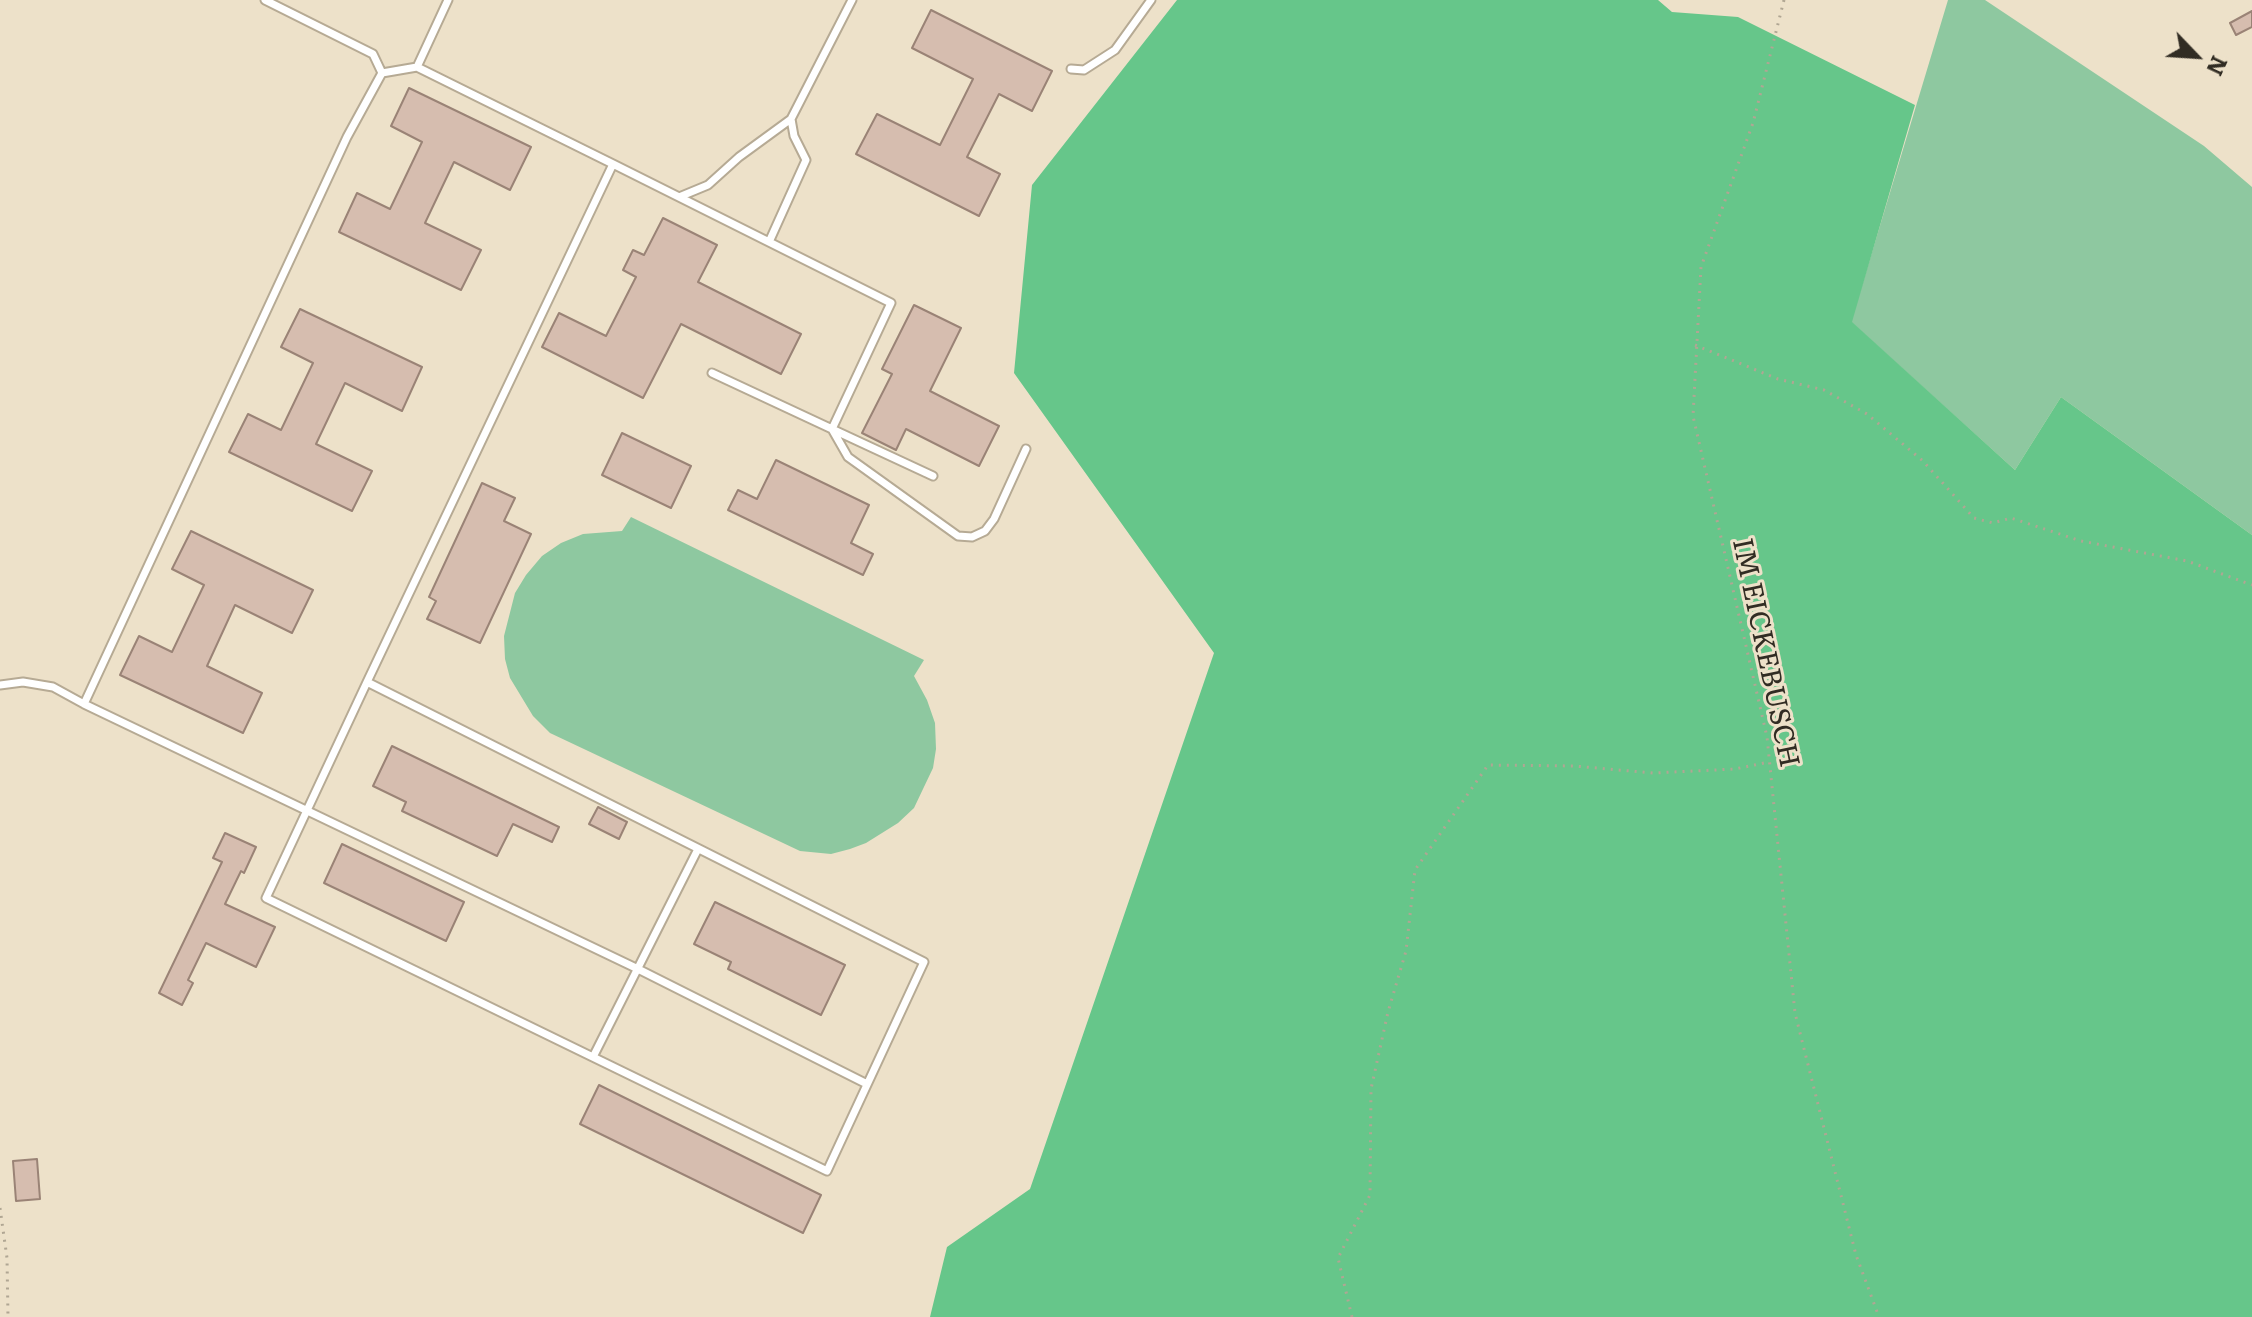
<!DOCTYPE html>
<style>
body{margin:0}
#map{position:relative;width:2252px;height:1317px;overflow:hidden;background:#ede1c9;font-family:Literata,serif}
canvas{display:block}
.north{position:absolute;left:2156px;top:16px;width:80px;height:80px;-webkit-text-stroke:6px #ede1c9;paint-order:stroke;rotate:115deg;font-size:22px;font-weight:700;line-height:32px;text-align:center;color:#312c23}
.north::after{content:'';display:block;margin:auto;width:28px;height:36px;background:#312c23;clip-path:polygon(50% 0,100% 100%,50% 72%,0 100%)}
</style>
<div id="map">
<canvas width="2252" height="1317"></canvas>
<div class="north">N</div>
</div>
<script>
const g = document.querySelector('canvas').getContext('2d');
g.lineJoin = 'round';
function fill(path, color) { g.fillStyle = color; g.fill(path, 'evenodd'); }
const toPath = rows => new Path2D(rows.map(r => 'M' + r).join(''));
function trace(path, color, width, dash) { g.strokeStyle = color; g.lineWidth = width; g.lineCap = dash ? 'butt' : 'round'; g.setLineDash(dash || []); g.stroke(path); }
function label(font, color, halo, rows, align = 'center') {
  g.font = font + ' Literata,serif'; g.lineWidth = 6; g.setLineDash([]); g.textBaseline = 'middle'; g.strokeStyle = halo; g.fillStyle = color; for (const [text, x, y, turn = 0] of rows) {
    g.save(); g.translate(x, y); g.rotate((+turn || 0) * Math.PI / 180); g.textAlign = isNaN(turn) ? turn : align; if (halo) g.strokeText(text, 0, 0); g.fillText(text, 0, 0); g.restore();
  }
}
const green = toPath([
 [1948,0,1985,0,2204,146,2252,187,2252,535,2061,397,2015,470,1851,322],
 [631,517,924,660,914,676,927,700,935,723,936,749,933,768,923,789,914,808,898,823,866,843,850,849,831,854,800,851,550,733,533,716,510,678,505,659,504,636,515,593,526,575,542,556,561,543,583,534,622,531]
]);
const forest = toPath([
 [1177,0,1658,0,1672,12,1738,17,1915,105,1852,322,2015,470,2061,397,2252,535,2252,1317,930,1317,947,1247,1030,1189,1214,653,1014,373,1032,185]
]);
const building = toPath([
 [931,10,1052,71,1032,111,999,94,967,157,1000,174,979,216,856,154,877,114,940,145,973,79,912,48,931,10],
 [2252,11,2252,27,2236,35,2230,23,2252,11],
 [409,88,531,147,510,190,454,162,425,223,481,250,461,290,339,232,357,193,390,209,422,142,391,126,409,88],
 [663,218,717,245,698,282,801,334,781,374,681,324,643,398,542,347,559,313,606,336,636,277,623,270,633,250,644,255,663,218],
 [914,305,961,328,930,391,999,426,979,466,906,429,896,450,862,433,892,374,882,369,914,305],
 [300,309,422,367,402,411,345,383,316,444,372,471,352,511,229,452,248,414,281,430,313,363,281,347,300,309],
 [622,433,691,466,671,508,602,475,622,433],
 [776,460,869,505,851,543,873,554,863,575,728,510,738,490,757,499,776,460],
 [482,483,515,498,504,521,531,534,480,643,427,619,436,601,429,597,482,483],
 [191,531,313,590,292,633,235,605,207,666,262,693,243,733,120,675,139,636,172,652,204,585,172,569,191,531],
 [392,746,559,827,552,842,513,824,497,856,402,811,406,802,373,786,392,746],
 [598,807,627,822,619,839,589,824,598,807],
 [225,833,256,847,244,873,241,871,225,904,275,927,256,967,206,943,188,980,193,983,182,1005,159,993,222,862,213,858,225,833],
 [342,844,464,902,446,941,324,883,342,844],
 [715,902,845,965,821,1015,728,969,731,962,694,944,715,902],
 [599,1085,821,1195,803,1233,580,1124,599,1085],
 [37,1159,40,1199,16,1201,13,1161,37,1159]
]);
const path = toPath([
 [1784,0,1753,123,1701,267,1693,416,1767,737,1795,1013,1856,1255,1879,1317],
 [1695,345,1778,379,1824,390,1867,414,1923,461,1974,518,1993,523,2011,518,2081,541,2187,561,2252,585],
 [0,1208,7,1258,8,1317],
 [1352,1317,1338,1258,1370,1195,1371,1089,1388,1012,1406,951,1415,870,1488,765,1574,766,1653,773,1735,769,1769,762]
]);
const service = toPath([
 [265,0,373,54,382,73],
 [448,0,417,67,382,73,347,137,84,704,638,969,867,1084],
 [1071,69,1084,70,1115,50,1151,0],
 [613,164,891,303,832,429,712,373],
 [679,197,708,185,739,157,791,119],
 [769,242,806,160,794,136,791,119,852,0],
 [832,429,848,457,958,536,972,537,985,531,994,519,1026,449],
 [834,430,933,476],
 [367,682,924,962,827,1171,266,898,367,682,613,164,417,67],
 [0,685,23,682,53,687,84,704],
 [593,1057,698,849]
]);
const streetNames = [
 ["IM EICKEBUSCH",1765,653,78]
];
fill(green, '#8ec8a0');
fill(forest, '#66c68a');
fill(building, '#d6bdaf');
trace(building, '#9a8376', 2);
trace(service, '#b6aa94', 11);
trace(path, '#b0a693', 3, [2, 6]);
trace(service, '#fff', 7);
label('28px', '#312c23', '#ede1c9', streetNames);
</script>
